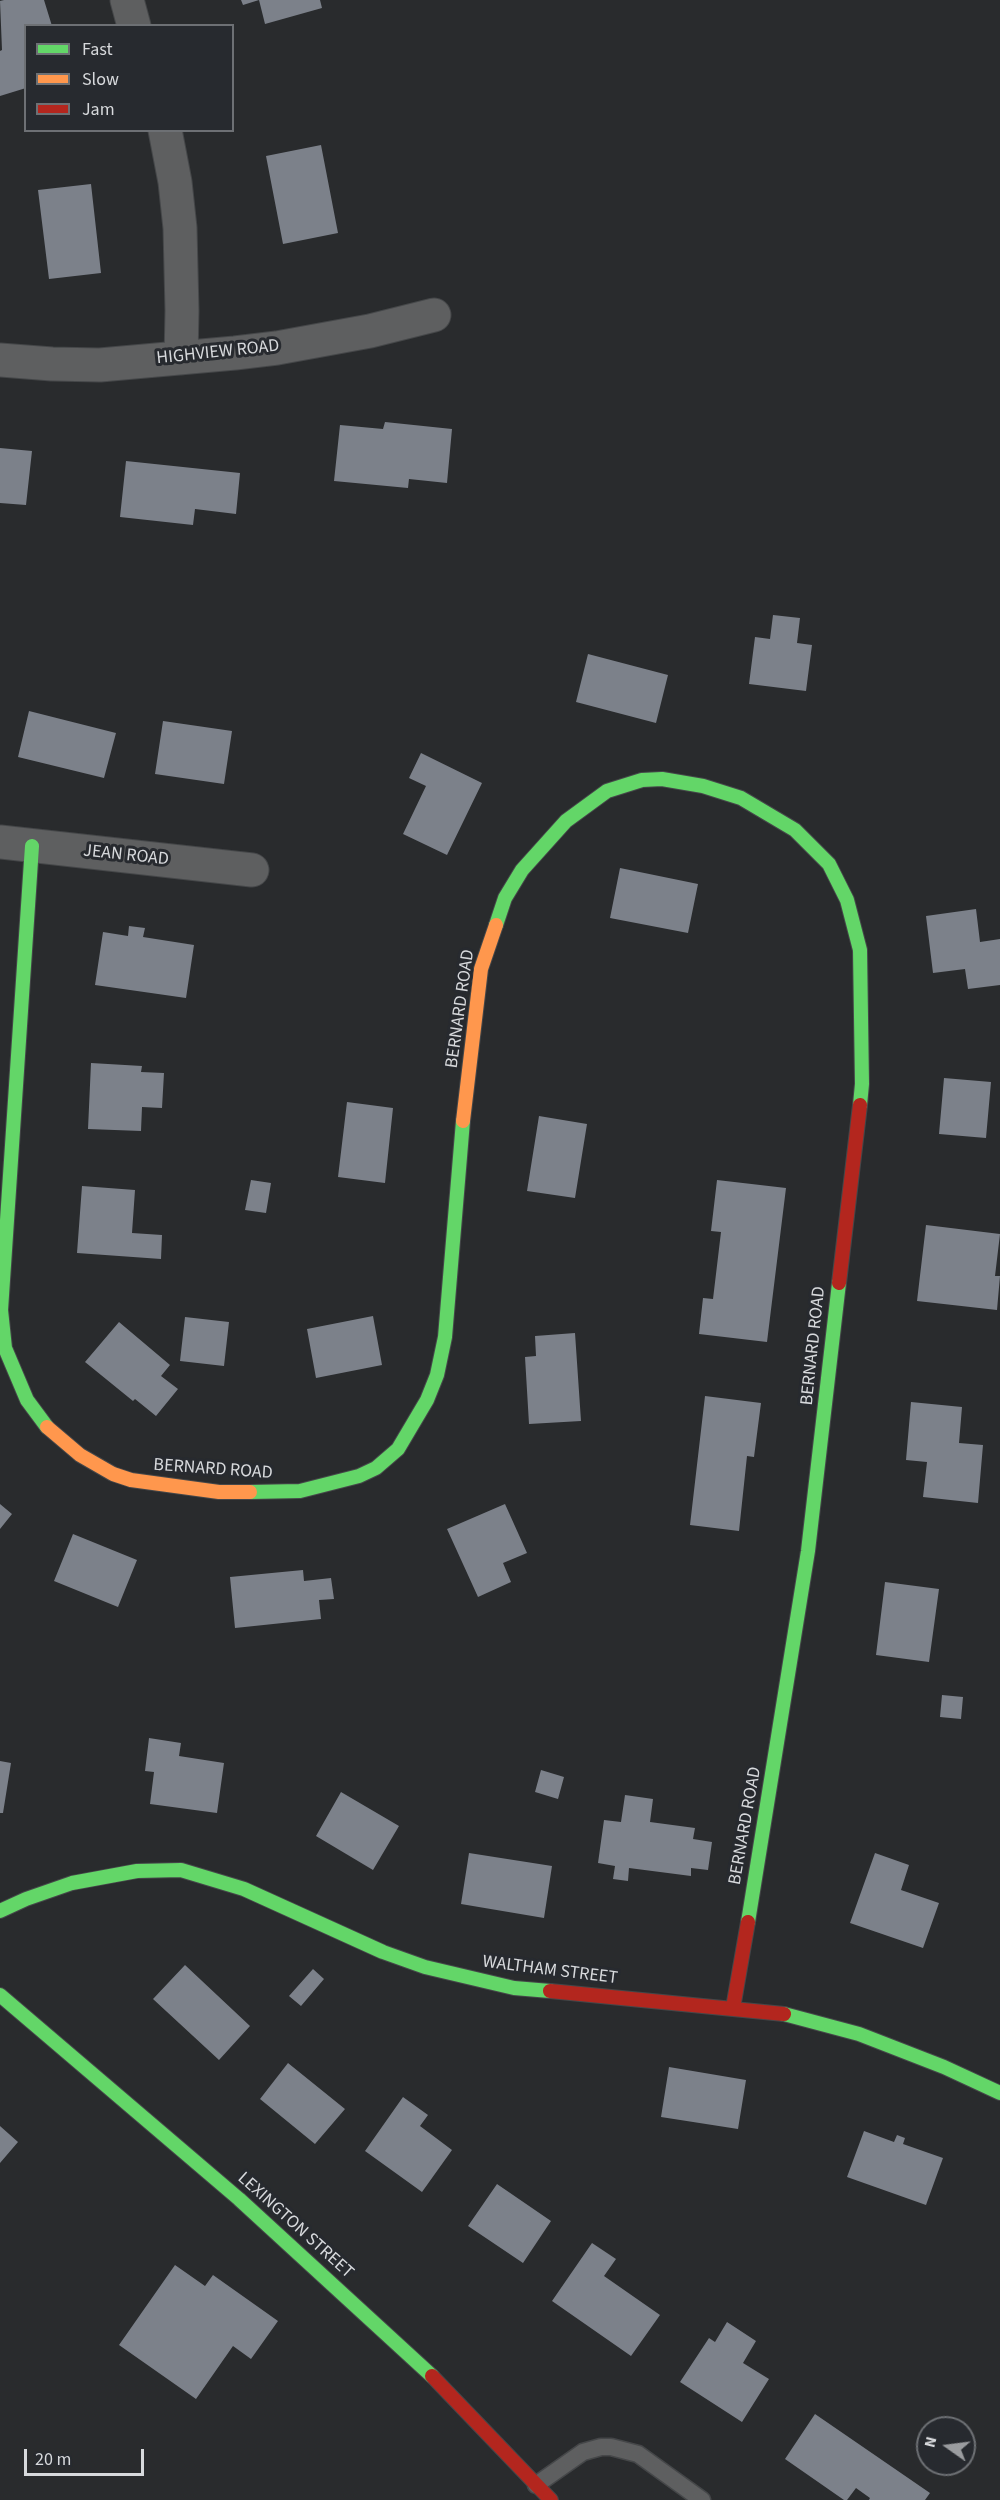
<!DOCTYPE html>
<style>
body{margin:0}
#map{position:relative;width:1000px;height:2500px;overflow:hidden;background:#292b2d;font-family:"Source Sans 3",sans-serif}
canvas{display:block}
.legend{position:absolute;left:24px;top:24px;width:210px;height:108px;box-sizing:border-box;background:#272a2f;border:2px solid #6d7074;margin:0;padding:8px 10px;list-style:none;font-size:18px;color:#d7d9dc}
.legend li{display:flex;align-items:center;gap:12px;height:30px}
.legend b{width:30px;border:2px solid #6d7074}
.north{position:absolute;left:916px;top:2416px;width:60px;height:60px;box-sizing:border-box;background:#272a2f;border:2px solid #6d7074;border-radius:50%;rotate:284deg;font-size:16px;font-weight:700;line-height:24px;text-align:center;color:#d7d9dc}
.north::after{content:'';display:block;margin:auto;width:21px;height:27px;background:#9a9c9f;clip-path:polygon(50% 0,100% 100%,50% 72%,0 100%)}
.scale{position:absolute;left:24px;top:2449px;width:120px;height:27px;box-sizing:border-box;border:3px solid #d7d9dc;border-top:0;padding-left:8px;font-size:18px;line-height:21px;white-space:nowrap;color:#d7d9dc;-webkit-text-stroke:4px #272a2f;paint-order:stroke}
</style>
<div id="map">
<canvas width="1000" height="2500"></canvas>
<ul class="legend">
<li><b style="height:8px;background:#63d668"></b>Fast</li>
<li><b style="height:8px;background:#ff974d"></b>Slow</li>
<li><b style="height:8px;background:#b3261e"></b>Jam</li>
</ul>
<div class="north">N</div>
<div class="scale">20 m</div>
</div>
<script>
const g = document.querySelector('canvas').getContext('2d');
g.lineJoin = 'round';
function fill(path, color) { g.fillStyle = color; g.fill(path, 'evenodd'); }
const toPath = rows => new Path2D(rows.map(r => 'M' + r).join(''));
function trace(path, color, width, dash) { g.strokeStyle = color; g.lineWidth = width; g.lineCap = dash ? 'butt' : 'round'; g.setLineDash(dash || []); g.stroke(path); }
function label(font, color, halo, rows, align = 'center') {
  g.font = font + ' "Source Sans 3",sans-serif'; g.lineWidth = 6; g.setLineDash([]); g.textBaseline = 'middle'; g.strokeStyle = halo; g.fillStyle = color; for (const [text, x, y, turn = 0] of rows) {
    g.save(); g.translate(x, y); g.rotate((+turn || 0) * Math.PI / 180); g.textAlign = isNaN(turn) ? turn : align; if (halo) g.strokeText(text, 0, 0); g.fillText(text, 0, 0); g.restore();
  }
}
const building = toPath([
 [4,0,44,0,52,26,26,26,26,88,0,96,0,51,2,50,0,1],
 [241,0,320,0,322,8,265,24,259,0,243,5],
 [321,145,338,233,283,244,266,156],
 [91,184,101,273,49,279,38,190],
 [385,422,452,429,447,483,409,479,408,488,334,481,340,425,383,429],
 [0,448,32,451,26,505,0,503],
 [126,461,240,473,236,514,195,509,193,525,120,517],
 [773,615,800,618,797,643,812,645,806,691,749,684,755,637,770,639],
 [588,654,668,675,656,723,576,702],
 [29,711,116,733,104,778,18,757],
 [163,721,232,731,224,784,155,774],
 [421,753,482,783,447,855,403,834,426,786,409,778],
 [620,868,698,884,688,933,610,918],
 [976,909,980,942,1000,939,1000,985,968,989,965,969,933,973,926,916],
 [129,926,145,928,143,937,194,945,186,998,95,985,103,932,128,936],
 [91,1063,142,1066,141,1072,164,1073,162,1108,142,1107,141,1131,88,1129],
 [944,1078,991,1082,986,1138,939,1134],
 [347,1102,393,1108,385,1183,338,1177],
 [539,1116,587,1124,575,1198,527,1191],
 [251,1180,271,1183,266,1213,245,1210],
 [717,1180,786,1188,767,1342,699,1334,703,1298,713,1299,721,1232,711,1231],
 [82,1186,135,1190,132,1233,162,1235,161,1259,77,1253],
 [926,1225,1000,1234,995,1276,1000,1276,997,1310,917,1301],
 [373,1316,382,1365,316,1378,307,1329],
 [185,1317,229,1322,224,1366,180,1361],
 [119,1322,170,1365,161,1376,178,1389,156,1416,135,1399,133,1401,85,1362],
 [575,1333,581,1421,529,1424,525,1357,536,1356,535,1336],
 [705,1396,761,1403,754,1457,747,1456,739,1531,690,1525],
 [911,1402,962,1407,959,1443,983,1445,978,1503,923,1497,927,1462,906,1460],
 [0,1504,12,1514,0,1529],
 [505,1504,527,1553,503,1563,511,1582,478,1597,447,1529],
 [73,1534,137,1560,118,1607,54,1581],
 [303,1570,304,1581,331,1578,334,1599,319,1600,321,1619,235,1628,230,1577],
 [885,1582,939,1589,929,1662,876,1655],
 [942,1695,963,1697,961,1719,940,1717],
 [149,1738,181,1743,179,1756,224,1763,217,1813,150,1804,154,1772,145,1771],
 [0,1761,11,1763,3,1813,0,1813],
 [541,1770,564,1777,558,1799,535,1792],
 [341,1792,399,1826,373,1870,316,1836],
 [625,1795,653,1799,650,1822,695,1828,693,1839,712,1842,708,1870,691,1868,691,1876,629,1868,628,1881,613,1879,615,1866,598,1863,604,1820,621,1822],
 [469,1853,552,1866,544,1918,461,1904],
 [875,1853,909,1865,901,1890,939,1903,923,1948,850,1923],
 [185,1965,250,2026,219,2060,153,1999],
 [313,1969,324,1979,301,2006,289,1996],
 [288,2063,345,2109,315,2144,260,2099],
 [669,2067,746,2080,738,2129,661,2117],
 [403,2097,428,2115,420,2126,452,2150,422,2192,365,2151],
 [0,2126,18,2142,0,2163],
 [864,2131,894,2142,897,2135,905,2138,903,2144,943,2158,926,2205,847,2177],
 [497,2184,551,2221,523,2263,468,2226],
 [592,2243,616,2259,604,2276,660,2315,631,2356,552,2301],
 [175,2265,205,2286,213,2275,278,2321,251,2359,233,2346,196,2399,119,2345],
 [727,2322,756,2341,743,2363,769,2379,742,2422,680,2382,709,2338,715,2342],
 [815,2414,930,2493,925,2500,869,2500,870,2498,856,2488,847,2500,844,2500,785,2459]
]);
const lane = toPath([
 [536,2485,583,2452,601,2447,611,2447,638,2454,702,2500]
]);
const street = toPath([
 [127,0,134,26],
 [165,130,175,182,180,228,182,311,181,358],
 [0,360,52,364,100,365,235,353,277,348,370,331,434,315],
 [0,842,252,870]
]);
const fast = toPath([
 [32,846,1,1310,5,1348,27,1400,47,1427],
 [496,925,505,898,522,870,566,821,607,791,642,780,662,779,703,786,741,798,795,830,829,864,847,900,860,950,862,1084,860,1105],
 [250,1492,300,1491,359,1476,376,1468,398,1449,427,1400,437,1375,445,1337,463,1121],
 [0,1911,26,1899,72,1883,137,1871,181,1870,244,1889,383,1952,425,1967,514,1988,550,1991],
 [748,1922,808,1551,839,1283],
 [0,1995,239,2199,432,2376],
 [784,2014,859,2034,944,2067,1000,2093]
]);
const slow = toPath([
 [463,1121,481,969,496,925],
 [47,1427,80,1455,113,1474,131,1480,219,1492,250,1492]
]);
const jam = toPath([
 [839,1283,860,1105],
 [550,1991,784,2014],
 [733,2008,748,1922],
 [432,2376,551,2500]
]);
const streetNames = [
 ["HIGHVIEW ROAD",218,353,-6],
 ["JEAN ROAD",126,856,6],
 ["BERNARD ROAD",461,1009,-82],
 ["BERNARD ROAD",814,1346,-84],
 ["BERNARD ROAD",213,1470,4],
 ["BERNARD ROAD",746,1826,-80],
 ["WALTHAM STREET",550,1971,7],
 ["LEXINGTON STREET",295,2226,42]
];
fill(building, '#7c818a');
trace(lane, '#454749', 19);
trace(street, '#454749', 35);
trace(fast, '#454749', 16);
trace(slow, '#454749', 16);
trace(jam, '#454749', 16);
trace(lane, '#5e5f60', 16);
trace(street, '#5e5f60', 33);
trace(fast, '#63d668', 14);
trace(slow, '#ff974d', 14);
trace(jam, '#b3261e', 14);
label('18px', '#d7d9dc', '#272a2f', streetNames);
</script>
